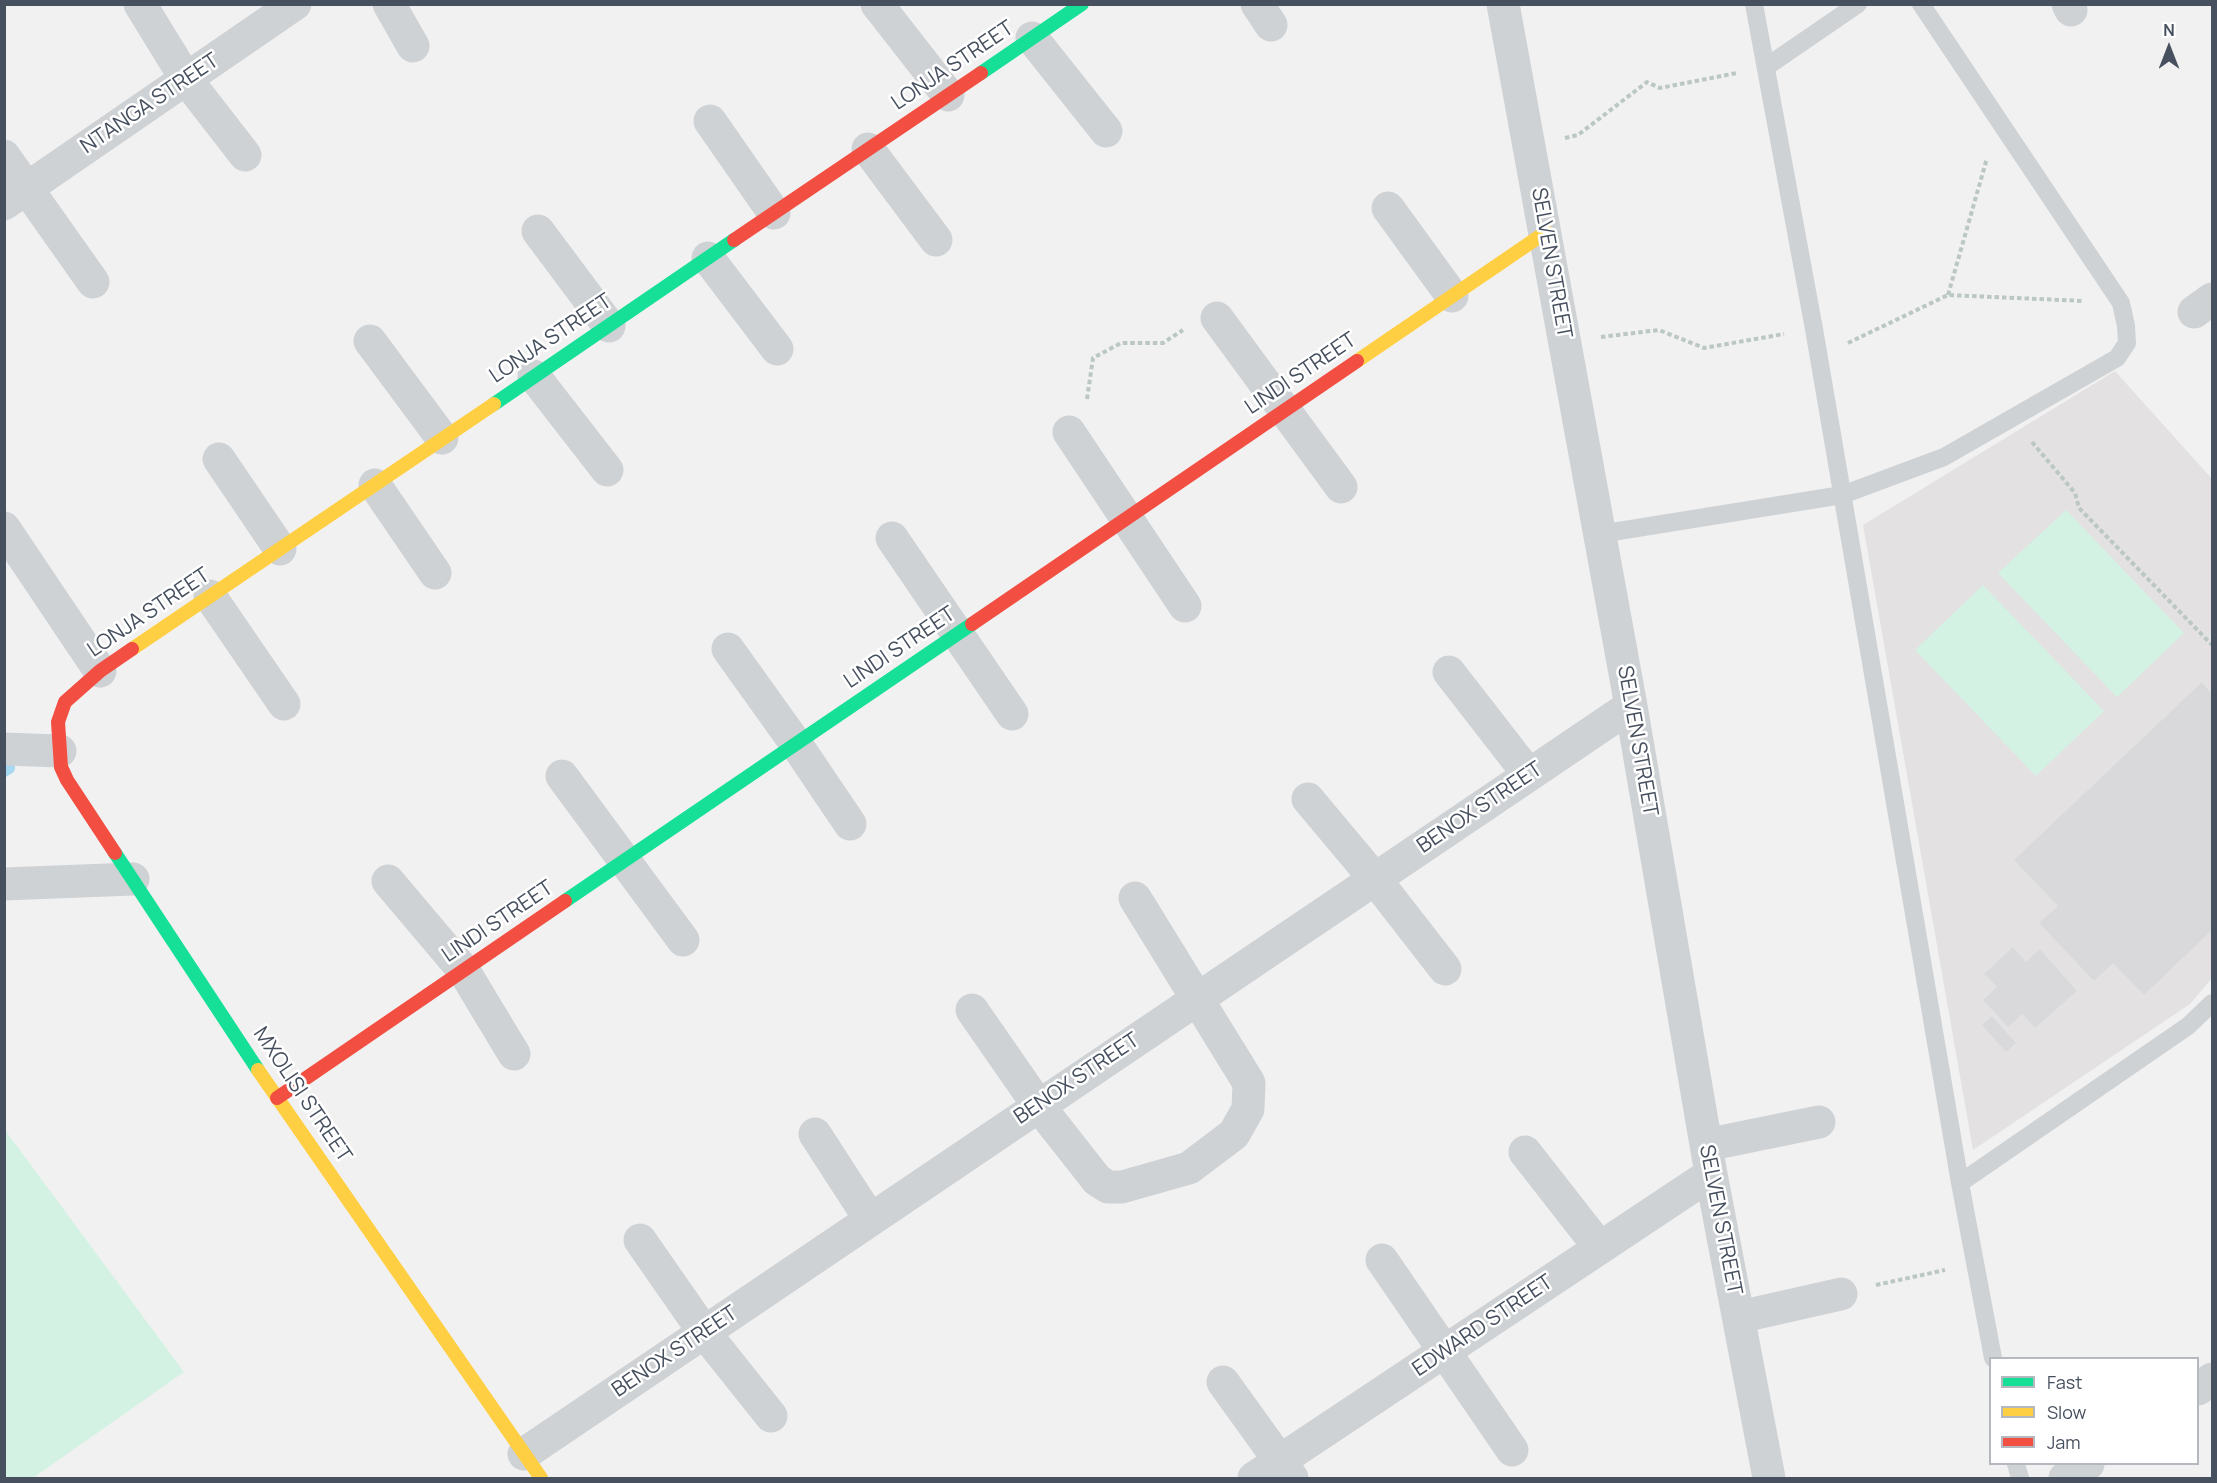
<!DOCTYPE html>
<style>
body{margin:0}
#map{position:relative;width:2217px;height:1483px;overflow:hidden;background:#f2f1f1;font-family:Manrope,sans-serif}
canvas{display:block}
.frame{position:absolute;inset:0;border:6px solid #47505f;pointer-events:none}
.legend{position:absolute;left:1989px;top:1357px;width:210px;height:108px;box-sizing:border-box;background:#fff;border:2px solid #b5b9bf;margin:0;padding:8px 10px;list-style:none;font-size:18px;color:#47505f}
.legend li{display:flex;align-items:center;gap:12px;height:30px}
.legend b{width:30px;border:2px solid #b5b9bf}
.north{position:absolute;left:2139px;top:18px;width:60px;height:60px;-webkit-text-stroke:4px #fff;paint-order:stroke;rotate:0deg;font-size:16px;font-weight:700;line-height:24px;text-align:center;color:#47505f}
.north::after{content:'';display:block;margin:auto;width:21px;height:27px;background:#47505f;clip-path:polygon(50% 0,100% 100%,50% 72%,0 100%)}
</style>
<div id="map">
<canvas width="2217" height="1483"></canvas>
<div class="frame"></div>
<ul class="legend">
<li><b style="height:8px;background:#16e098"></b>Fast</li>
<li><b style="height:8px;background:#ffcf43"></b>Slow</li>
<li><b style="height:8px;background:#f24e42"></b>Jam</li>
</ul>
<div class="north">N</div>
</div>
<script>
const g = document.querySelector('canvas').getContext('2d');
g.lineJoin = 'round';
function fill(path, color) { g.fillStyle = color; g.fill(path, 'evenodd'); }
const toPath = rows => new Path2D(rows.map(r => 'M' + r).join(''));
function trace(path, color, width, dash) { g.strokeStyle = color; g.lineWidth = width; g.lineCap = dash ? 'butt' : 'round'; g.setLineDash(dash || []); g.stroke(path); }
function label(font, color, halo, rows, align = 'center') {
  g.font = font + ' Manrope,sans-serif'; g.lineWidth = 5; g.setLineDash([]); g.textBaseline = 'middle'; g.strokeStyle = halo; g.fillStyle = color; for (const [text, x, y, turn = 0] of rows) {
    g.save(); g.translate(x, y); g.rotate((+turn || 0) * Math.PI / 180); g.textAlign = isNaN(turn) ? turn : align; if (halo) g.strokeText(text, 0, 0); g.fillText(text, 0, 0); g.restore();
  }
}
const education = toPath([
 [2115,371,2212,479,2212,978,2190,1004,1973,1150,1863,525]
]);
const green = toPath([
 [2066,510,2184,633,2117,697,1998,573],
 [1983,585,2104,711,2036,776,1915,650],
 [5,1130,184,1372,33,1478,5,1478]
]);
const stream = toPath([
 [4,771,9,768]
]);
const building = toPath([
 [2202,681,2212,693,2212,931,2144,996,2113,964,2094,982,2038,923,2057,906,2013,860,2202,681],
 [2013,946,2026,961,2040,948,2078,991,2035,1029,2022,1015,2008,1028,1982,1000,1996,987,1983,974,2013,946],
 [1992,1015,2017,1043,2006,1053,1981,1025,1992,1015]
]);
const path = toPath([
 [1565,138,1578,135,1647,82,1660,88,1737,73],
 [1948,295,1987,158],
 [1601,337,1659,330,1704,348,1784,334],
 [1848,343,1948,295,2084,301],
 [1087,399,1093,358,1121,343,1163,343,1183,330],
 [2032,442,2075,493,2079,508,2212,645],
 [1876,1285,1945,1270]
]);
const lane = toPath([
 [1754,4,1814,329,1960,1183,1993,1358],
 [1766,67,1858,4],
 [1600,534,1842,495,1944,457,2117,358,2127,343,2126,326,2121,303,1921,4],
 [1960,1183,2188,1026,2212,1003],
 [2016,1464,2020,1478]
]);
const street = toPath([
 [140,4,186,79,245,155],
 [389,4,413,46],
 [877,4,948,95],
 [1257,4,1271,25],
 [1503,4,1631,706,1711,1174,1769,1478],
 [2068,4,2071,10],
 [1032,38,1106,131],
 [710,121,774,213],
 [868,149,936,240],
 [4,156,93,282],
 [4,204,295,4],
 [1388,208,1452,296],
 [538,231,609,326],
 [708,258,777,349],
 [2194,312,2212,299],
 [1217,318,1341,487],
 [370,341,442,438],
 [534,376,607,470],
 [1069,432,1185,606],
 [219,459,280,549],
 [375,485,435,573],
 [4,528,100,671],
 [892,538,1012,714],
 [210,596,284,704],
 [728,649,796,744,850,824],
 [1449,672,1529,775],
 [4,749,60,751],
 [562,776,683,940],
 [1308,799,1375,879,1445,969],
 [388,881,464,971,514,1054],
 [4,884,133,879],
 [972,1010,1038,1105,1097,1180,1108,1187,1122,1187,1189,1168,1234,1134,1248,1109,1249,1083,1135,898],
 [815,1134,870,1219],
 [1706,1145,1819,1122],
 [1525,1152,1600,1248],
 [640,1240,704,1332,771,1416],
 [1382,1260,1512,1450],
 [1739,1317,1841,1294],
 [1223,1382,1292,1478],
 [2198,1389,2212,1379],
 [524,1454,1631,706],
 [1254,1478,1711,1174],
 [2065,1478,2088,1464]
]);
const fast = toPath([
 [981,73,1082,4],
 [494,404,734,240],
 [115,853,258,1070],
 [565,901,972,624]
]);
const slow = toPath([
 [1357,361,1546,232],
 [132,649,494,404],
 [258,1070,541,1478]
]);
const jam = toPath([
 [734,240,981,73],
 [972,624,1357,361],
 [115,853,67,780,61,767,58,722,65,702,100,671,132,649],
 [277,1098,565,901]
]);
const streetNames = [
 ["LONJA STREET",953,66,-34],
 ["NTANGA STREET",150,104,-34],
 ["SELVEN STREET",1551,263,80],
 ["LONJA STREET",551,339,-34],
 ["LINDI STREET",1301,374,-34],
 ["LONJA STREET",149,613,-34],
 ["LINDI STREET",900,648,-34],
 ["SELVEN STREET",1637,741,80],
 ["BENOX STREET",1480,808,-34],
 ["LINDI STREET",498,922,-34],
 ["BENOX STREET",1077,1079,-34],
 ["MXOLISI STREET",302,1095,56],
 ["SELVEN STREET",1720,1220,79],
 ["EDWARD STREET",1483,1326,-34],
 ["BENOX STREET",675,1352,-34]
];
fill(education, '#e3e1e2');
fill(green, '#d4f2e4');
trace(stream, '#a6d8f2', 12);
fill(building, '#d9d9db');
trace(building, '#e3e3e4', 1.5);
trace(path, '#bac7c5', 4, [4.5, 3]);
trace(lane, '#cfd2d5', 18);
trace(street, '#cfd2d5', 33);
trace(fast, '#16e098', 14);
trace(slow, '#ffcf43', 14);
trace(jam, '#f24e42', 14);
label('21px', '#47505f', '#fff', streetNames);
</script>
